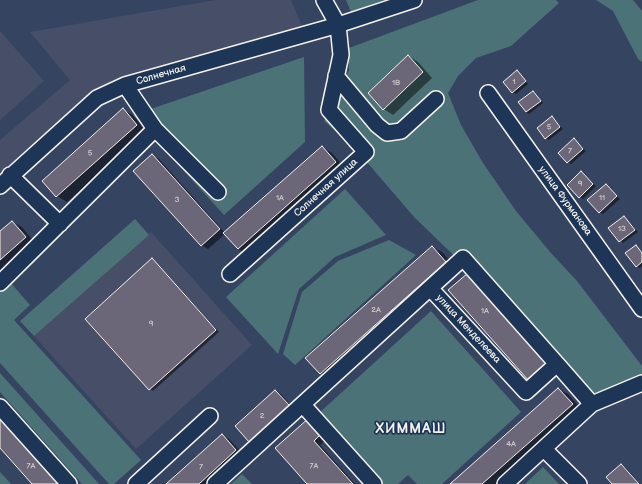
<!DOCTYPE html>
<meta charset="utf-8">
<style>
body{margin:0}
canvas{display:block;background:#354461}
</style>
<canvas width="642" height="484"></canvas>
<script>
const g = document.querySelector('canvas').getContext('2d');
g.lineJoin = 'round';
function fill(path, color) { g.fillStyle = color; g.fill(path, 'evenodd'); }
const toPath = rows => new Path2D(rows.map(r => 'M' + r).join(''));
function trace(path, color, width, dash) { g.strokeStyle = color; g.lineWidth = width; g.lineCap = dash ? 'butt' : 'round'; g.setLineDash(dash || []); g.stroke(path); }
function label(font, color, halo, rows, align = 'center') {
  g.font = font + ' "Balsamiq Sans",sans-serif'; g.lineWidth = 3.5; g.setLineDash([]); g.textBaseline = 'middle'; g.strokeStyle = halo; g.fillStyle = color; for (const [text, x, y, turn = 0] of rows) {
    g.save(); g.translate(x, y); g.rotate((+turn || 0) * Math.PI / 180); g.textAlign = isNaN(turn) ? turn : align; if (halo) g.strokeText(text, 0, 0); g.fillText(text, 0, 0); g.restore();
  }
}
const built = toPath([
 [215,0,291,0,304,31,102,93,0,185,0,140,70,80,30,32],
 [0,31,44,81,0,120],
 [151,232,252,345,136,449,34,336]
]);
const green = toPath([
 [346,0,384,0,351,12],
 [478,0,556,0,559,3,511,46,476,58,458,76,448,93,461,125,483,163,516,211,551,253,577,281,642,366,642,386,591,405,470,271,415,218,353,146,324,121,349,70,349,48],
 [596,0,633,0,642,11,642,62,638,59,613,11],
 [304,57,305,142,224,215,133,115],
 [345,189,386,235,335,257,299,289,278,354,226,297],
 [135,219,149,235,34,336,20,321],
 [389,240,416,255,295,365,283,354,302,292,338,261],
 [10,282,30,305,14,320,141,460,114,484,109,484,0,363,0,292],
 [431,311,521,412,442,484,417,484,408,475,398,484,381,484,318,414],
 [0,373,99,484,82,484,0,392],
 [543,467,559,484,525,484],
 [0,472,11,484,0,484],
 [242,474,252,484,231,484]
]);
const shadow = toPath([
 [409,56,418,62,432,78,393,115,384,109],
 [517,72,528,84,516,94,512,92],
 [533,92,543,103,529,114,526,112],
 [123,110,133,115,146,131,67,202,57,196,43,181],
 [552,117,563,129,549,140,546,138],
 [574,140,586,151,571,164,567,162],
 [322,147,332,153,345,168,248,254,238,249,225,234,208,249,201,245,152,155,159,159,225,233],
 [581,173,596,186,583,199,580,197],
 [606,185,620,199,603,214,599,212],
 [624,217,638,232,623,243,610,228],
 [12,222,22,227,35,243,0,274,0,232],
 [636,246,642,252,642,266,640,268,636,266],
 [432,247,442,252,456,268,330,379,321,373],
 [152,259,219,332,153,391,150,389],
 [558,389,568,394,582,410,498,484,451,484],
 [275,391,281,394,294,409,255,444,250,441],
 [309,420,328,438,320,445,355,484,309,484],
 [222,435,229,439,243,454,210,484,167,484],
 [621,465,626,468,640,484,613,484]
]);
const building = toPath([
 [408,55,423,72,383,110,368,93,408,55],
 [517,70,526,81,512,93,503,82,517,70],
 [533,91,541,101,526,112,518,102,533,91],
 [123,108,137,125,56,197,42,181,123,108],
 [552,116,560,127,545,139,537,128,552,116],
 [574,138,583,149,567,163,558,153,574,138],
 [322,146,336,162,238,249,223,233,322,146],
 [152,154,220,229,201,246,133,171,152,154],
 [581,171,593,184,579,198,567,185,581,171],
 [606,184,617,196,599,213,587,200,606,184],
 [624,216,635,230,619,242,608,228,624,216],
 [12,221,26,237,0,260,0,231,12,221],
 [636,245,642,253,642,262,636,267,625,253,636,245],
 [432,246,446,262,320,374,305,358,432,246],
 [152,258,216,330,149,390,85,319,152,258],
 [468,273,549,363,529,381,448,290,468,273],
 [558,388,573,404,482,484,450,484,558,388],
 [275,390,290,406,249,442,235,426,275,390],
 [0,415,62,484,32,484,0,448,0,415],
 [309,418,322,433,314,441,353,484,307,484,275,448,309,418],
 [222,434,236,450,199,484,166,484,222,434],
 [621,464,639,484,612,484,606,477,621,464]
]);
const minor = toPath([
 [336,76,377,125,387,133,401,131,436,99],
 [125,85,155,129,218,192],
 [488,93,642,309],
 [10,175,60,224],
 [0,186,97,98,125,85,338,25,414,0],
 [230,274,366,152,329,110,341,55,338,25,324,0],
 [0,283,155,129],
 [430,288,463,258,557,364],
 [303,405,374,484],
 [0,407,69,484],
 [544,449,579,484],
 [136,484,210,416],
 [215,484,430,288,526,392,557,364,592,404],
 [505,484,592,404,642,383]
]);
const numberNames = [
 ["1",514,82],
 ["1В",396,83],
 ["5",549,127],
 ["7",570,151],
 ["5",90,153],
 ["9",580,184],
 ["1А",280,198],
 ["11",602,198],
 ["3",177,200],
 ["13",622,229],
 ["2А",376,310],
 ["1А",485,311],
 ["9",151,324],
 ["2",262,416],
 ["4А",511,444],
 ["7А",31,466],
 ["7А",314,466],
 ["7",201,467]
];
const streetNames = [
 ["Солнечная",161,75,-16],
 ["Солнечная улица",326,188,-42],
 ["улица Фурманова",565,201,54],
 ["улица Менделеева",468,329,47]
];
const districtNames = [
 ["ХИММАШ",411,429]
];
fill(built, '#464e68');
fill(green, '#4b7276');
fill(shadow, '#0007');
fill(building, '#6c6778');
trace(building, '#f4f1e8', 1);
trace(minor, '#f4f1e8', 18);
trace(minor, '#1d3557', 15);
label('8px', '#d2cecc', null, numberNames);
label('10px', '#f4f1e8', '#1d3557', streetNames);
g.letterSpacing = '1px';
label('bold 14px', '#f4f1e8', '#1d3557', districtNames);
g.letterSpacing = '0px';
</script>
